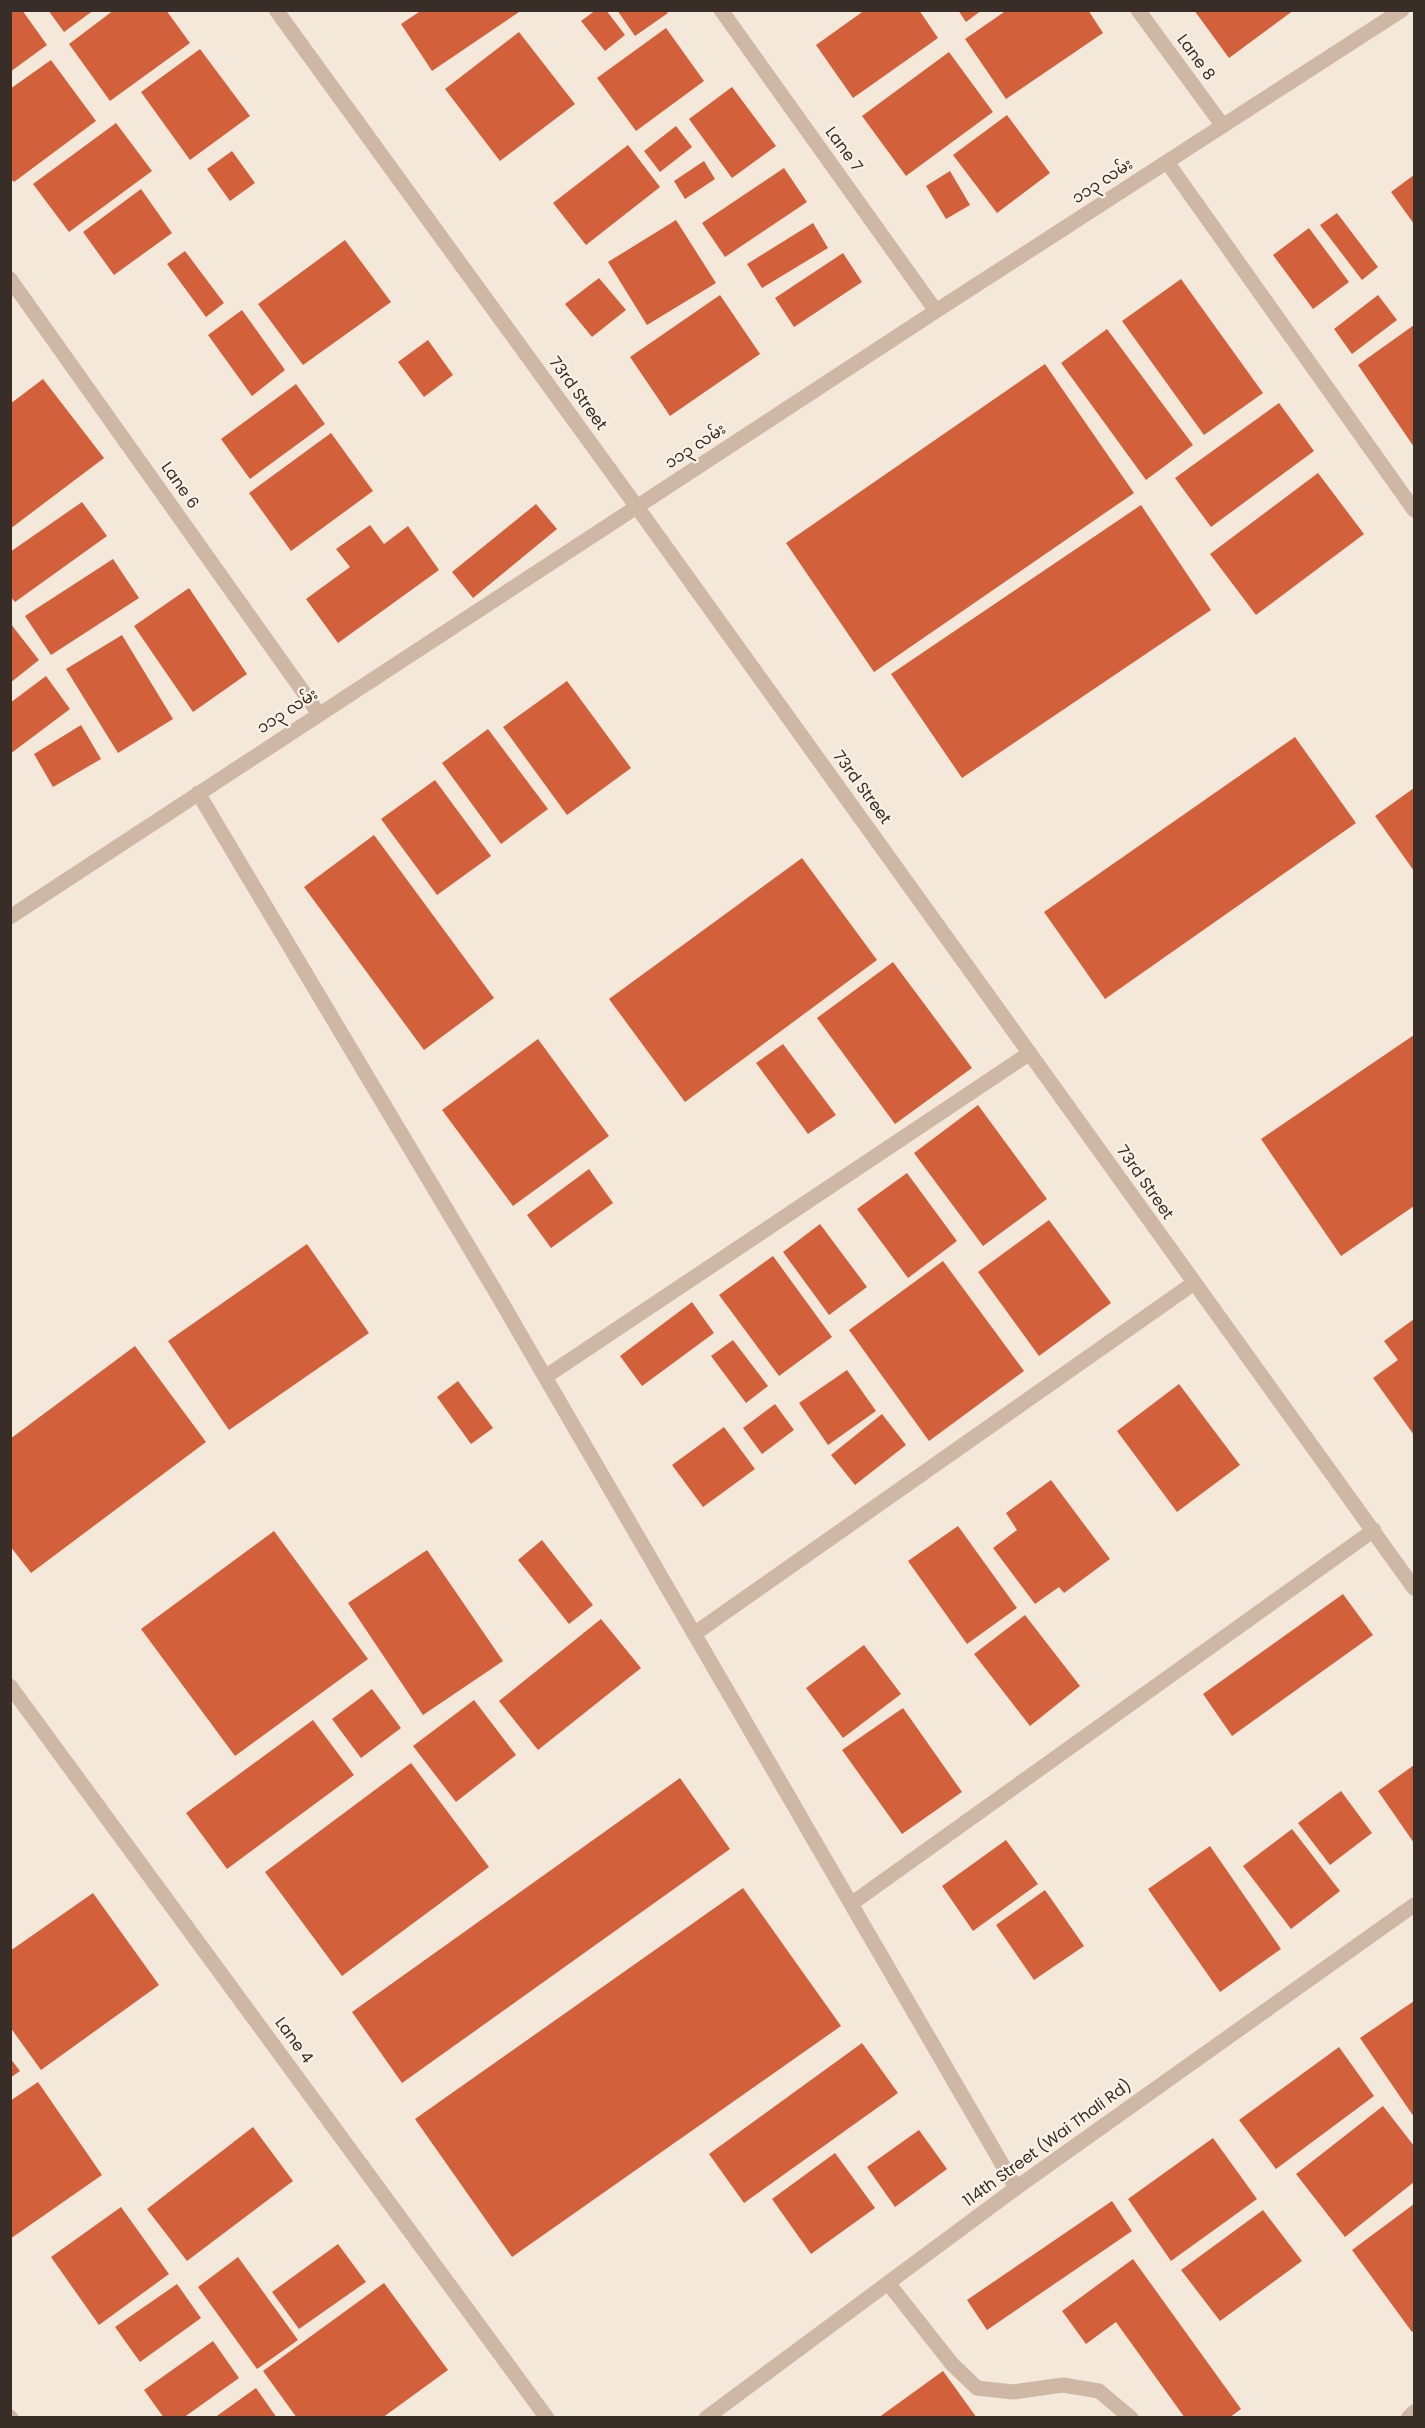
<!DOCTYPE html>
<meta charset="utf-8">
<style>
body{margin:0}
#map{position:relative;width:1425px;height:2428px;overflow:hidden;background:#f4e8da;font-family:Poppins,sans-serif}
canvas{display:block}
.frame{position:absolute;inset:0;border:12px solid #392d27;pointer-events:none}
</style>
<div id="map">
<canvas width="1425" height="2428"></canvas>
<div class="frame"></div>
</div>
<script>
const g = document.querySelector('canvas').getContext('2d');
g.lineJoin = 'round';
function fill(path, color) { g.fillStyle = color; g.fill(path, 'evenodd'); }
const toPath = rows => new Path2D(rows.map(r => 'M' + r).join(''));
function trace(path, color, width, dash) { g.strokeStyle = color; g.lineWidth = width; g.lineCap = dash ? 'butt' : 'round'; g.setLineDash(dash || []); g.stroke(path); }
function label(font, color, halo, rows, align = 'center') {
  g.font = font + ' Poppins,"Noto Sans Myanmar",sans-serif'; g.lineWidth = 4.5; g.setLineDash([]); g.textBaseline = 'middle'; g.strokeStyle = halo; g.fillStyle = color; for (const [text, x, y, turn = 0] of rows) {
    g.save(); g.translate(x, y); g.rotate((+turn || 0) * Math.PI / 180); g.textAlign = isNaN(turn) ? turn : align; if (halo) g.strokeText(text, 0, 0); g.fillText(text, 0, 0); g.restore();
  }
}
const building = toPath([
 [10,10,22,10,47,45,10,72],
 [48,10,94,10,64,32],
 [114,10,166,10,190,43,110,101,69,44],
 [422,10,522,10,432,71,401,24],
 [596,10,606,10,625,35,605,51,581,21],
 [617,10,666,10,668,13,635,36],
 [865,10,919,10,938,38,853,98,816,45],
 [958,10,982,10,966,22],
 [1007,10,1088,10,1103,33,1006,99,965,39],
 [1194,10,1294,10,1229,58],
 [666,28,704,81,636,131,597,78],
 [519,32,575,104,500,161,445,89],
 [200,49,250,116,190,160,141,92],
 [949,52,993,112,906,176,862,116],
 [51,60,96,121,14,182,10,178,10,89],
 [732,87,776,146,732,178,689,119],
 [1007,115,1050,173,997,213,953,155],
 [116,123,152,171,69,232,33,184],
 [676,126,692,147,660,172,644,151],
 [628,145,660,187,586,245,553,203],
 [232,151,255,183,230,201,207,169],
 [704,161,715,179,685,199,674,181],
 [784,168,807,202,725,257,702,223],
 [950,171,970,205,946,219,926,186],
 [1414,175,1414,224,1391,192],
 [141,189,172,233,114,275,83,232],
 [1337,213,1378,267,1362,280,1320,225],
 [676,220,716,283,647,325,608,262],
 [813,223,828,248,762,288,747,264],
 [1309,228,1349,282,1313,309,1273,255],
 [345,240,391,302,303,365,258,304],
 [185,251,224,303,206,317,167,264],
 [843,253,862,282,794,327,775,298],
 [599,278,626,310,592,337,565,304],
 [1181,279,1263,393,1204,435,1122,321],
 [720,295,760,354,670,416,630,357],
 [1378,295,1397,320,1352,354,1334,329],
 [242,310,285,370,252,396,208,335],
 [1414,325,1414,447,1358,365],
 [1107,329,1193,445,1146,480,1061,363],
 [428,340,453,375,424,397,398,362],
 [1045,364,1134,493,874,672,786,543],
 [43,379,104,458,10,529,10,404],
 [296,384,325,424,250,479,221,439],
 [1279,403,1314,451,1211,527,1175,478],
 [331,433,373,491,291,551,249,493],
 [1318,473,1364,534,1256,615,1210,554],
 [82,502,107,536,15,602,10,596,10,552],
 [536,504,557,529,473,598,452,572],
 [1141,505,1211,610,962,778,891,674],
 [370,525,384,544,408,526,439,570,338,643,306,599,350,567,336,549],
 [113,559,139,598,51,655,25,616],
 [189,588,247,674,193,712,134,626],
 [10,623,39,660,10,683],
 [122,635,173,719,118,753,66,669],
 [46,676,70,709,10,754,10,703],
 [567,681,631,768,567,815,503,727],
 [81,725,101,759,53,787,34,754],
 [488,729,548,809,501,844,442,763],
 [1295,737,1356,823,1105,999,1044,912],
 [435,780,491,856,437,895,381,819],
 [1414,788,1414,871,1375,816],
 [374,835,494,998,424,1050,304,887],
 [802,858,877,960,685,1102,609,999],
 [893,962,972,1068,895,1124,817,1018],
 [1414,1035,1414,1206,1341,1256,1261,1139],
 [538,1039,609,1136,513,1206,442,1110],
 [783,1044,836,1115,808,1134,756,1063],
 [978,1105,1047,1199,983,1246,914,1153],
 [589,1169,613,1203,551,1248,527,1215],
 [907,1173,957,1241,908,1278,857,1209],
 [1049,1220,1111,1303,1039,1356,978,1272],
 [820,1224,867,1287,829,1315,783,1252],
 [307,1244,369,1333,229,1430,168,1341],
 [773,1256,832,1337,779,1376,719,1295],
 [943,1261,1024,1371,929,1441,849,1330],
 [692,1302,714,1333,642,1386,620,1356],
 [1414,1319,1414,1435,1373,1378,1398,1360,1384,1341],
 [733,1340,768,1386,746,1403,711,1356],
 [135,1346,206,1442,31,1573,10,1546,10,1439],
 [847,1370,876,1411,828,1445,799,1403],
 [458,1381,493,1428,471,1444,437,1397],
 [1179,1384,1240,1465,1177,1512,1117,1431],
 [775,1404,794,1430,762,1454,743,1428],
 [882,1414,906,1445,855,1485,831,1455],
 [724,1427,755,1469,703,1507,672,1465],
 [1051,1480,1110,1559,1064,1593,1059,1587,1035,1604,993,1548,1017,1530,1006,1513],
 [958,1526,1017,1608,967,1644,908,1561],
 [274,1531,368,1659,235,1756,141,1629],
 [542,1540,593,1605,569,1624,518,1560],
 [427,1550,503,1661,423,1715,348,1603],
 [1343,1594,1373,1635,1232,1736,1203,1694],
 [1025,1615,1080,1686,1030,1726,974,1654],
 [601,1619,641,1668,538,1750,499,1701],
 [864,1645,901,1694,843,1738,806,1688],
 [372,1689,401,1728,361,1758,332,1719],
 [474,1700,516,1755,456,1802,413,1746],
 [903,1708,962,1792,902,1834,842,1750],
 [313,1720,354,1775,227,1869,186,1813],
 [411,1763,489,1867,342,1976,265,1872],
 [1414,1765,1414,1843,1378,1791],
 [680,1778,730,1849,402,2083,352,2012],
 [1341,1791,1372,1833,1330,1865,1298,1823],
 [1292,1829,1340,1891,1291,1929,1243,1866],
 [1006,1840,1038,1884,973,1931,942,1886],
 [1210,1846,1281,1949,1220,1992,1148,1889],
 [743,1888,841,2026,512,2257,415,2119],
 [1045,1890,1084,1946,1034,1980,996,1925],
 [93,1893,159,1985,41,2070,10,2027,10,1951],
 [1414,2001,1414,2117,1360,2038],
 [862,2043,898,2093,744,2203,709,2154],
 [1339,2047,1374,2096,1276,2169,1239,2120],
 [10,2058,20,2071,10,2078],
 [38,2082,102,2175,10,2239,10,2101],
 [1383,2106,1414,2146,1414,2182,1345,2237,1296,2174],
 [253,2127,293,2181,187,2261,147,2209],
 [919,2130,947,2169,895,2207,867,2167],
 [1213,2138,1257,2199,1171,2261,1128,2199],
 [835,2153,875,2208,811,2254,772,2199],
 [1112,2201,1132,2231,987,2330,967,2300],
 [1414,2204,1414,2330,1412,2332,1352,2250],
 [121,2207,169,2274,99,2325,51,2257],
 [1263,2210,1302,2261,1220,2321,1181,2270],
 [338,2244,366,2282,299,2329,272,2292],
 [238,2257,298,2340,257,2369,198,2287],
 [1133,2259,1241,2409,1229,2418,1185,2418,1116,2322,1086,2344,1062,2311],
 [384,2283,448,2370,382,2418,297,2418,263,2371],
 [177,2284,201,2318,140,2362,115,2327],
 [213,2341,239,2378,183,2418,164,2418,144,2390],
 [943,2371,977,2418,878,2418],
 [256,2388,277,2418,214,2418]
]);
const minor = toPath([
 [276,10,637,507,1414,1588],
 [721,10,936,311],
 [1138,10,1223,126],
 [1167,162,1414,510],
 [10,279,319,714],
 [198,793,494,1289,1016,2188],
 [10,917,936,311,1402,10],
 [545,1377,1030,1053],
 [694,1634,1194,1283],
 [851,1904,1374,1530],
 [888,2283,952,2364,977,2388,1013,2392,1063,2385,1099,2391,1131,2418],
 [10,2417,11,2418],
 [706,2418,1016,2188,1414,1905],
 [1408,2418,1414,2412]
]);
const tertiary = toPath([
 [10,1686,547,2418]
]);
const streetNames = [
 ["Lane 8",1195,58,54],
 ["Lane 7",843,150,54],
 ["၁၁၃ လမ်း",1103,182,-33],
 ["73rd Street",577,394,54],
 ["၁၁၃ လမ်း",696,447,-33],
 ["Lane 6",179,486,55],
 ["၁၁၃ လမ်း",288,712,-33],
 ["73rd Street",861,788,54],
 ["73rd Street",1144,1183,55],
 ["Lane 4",293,2041,54],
 ["114th Street (Wai Thali Rd)",1048,2144,-36]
];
fill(building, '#d2613b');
trace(minor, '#ceb8a5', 15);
trace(tertiary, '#ceb8a5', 15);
label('16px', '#392d27', '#fbf2e7', streetNames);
</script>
